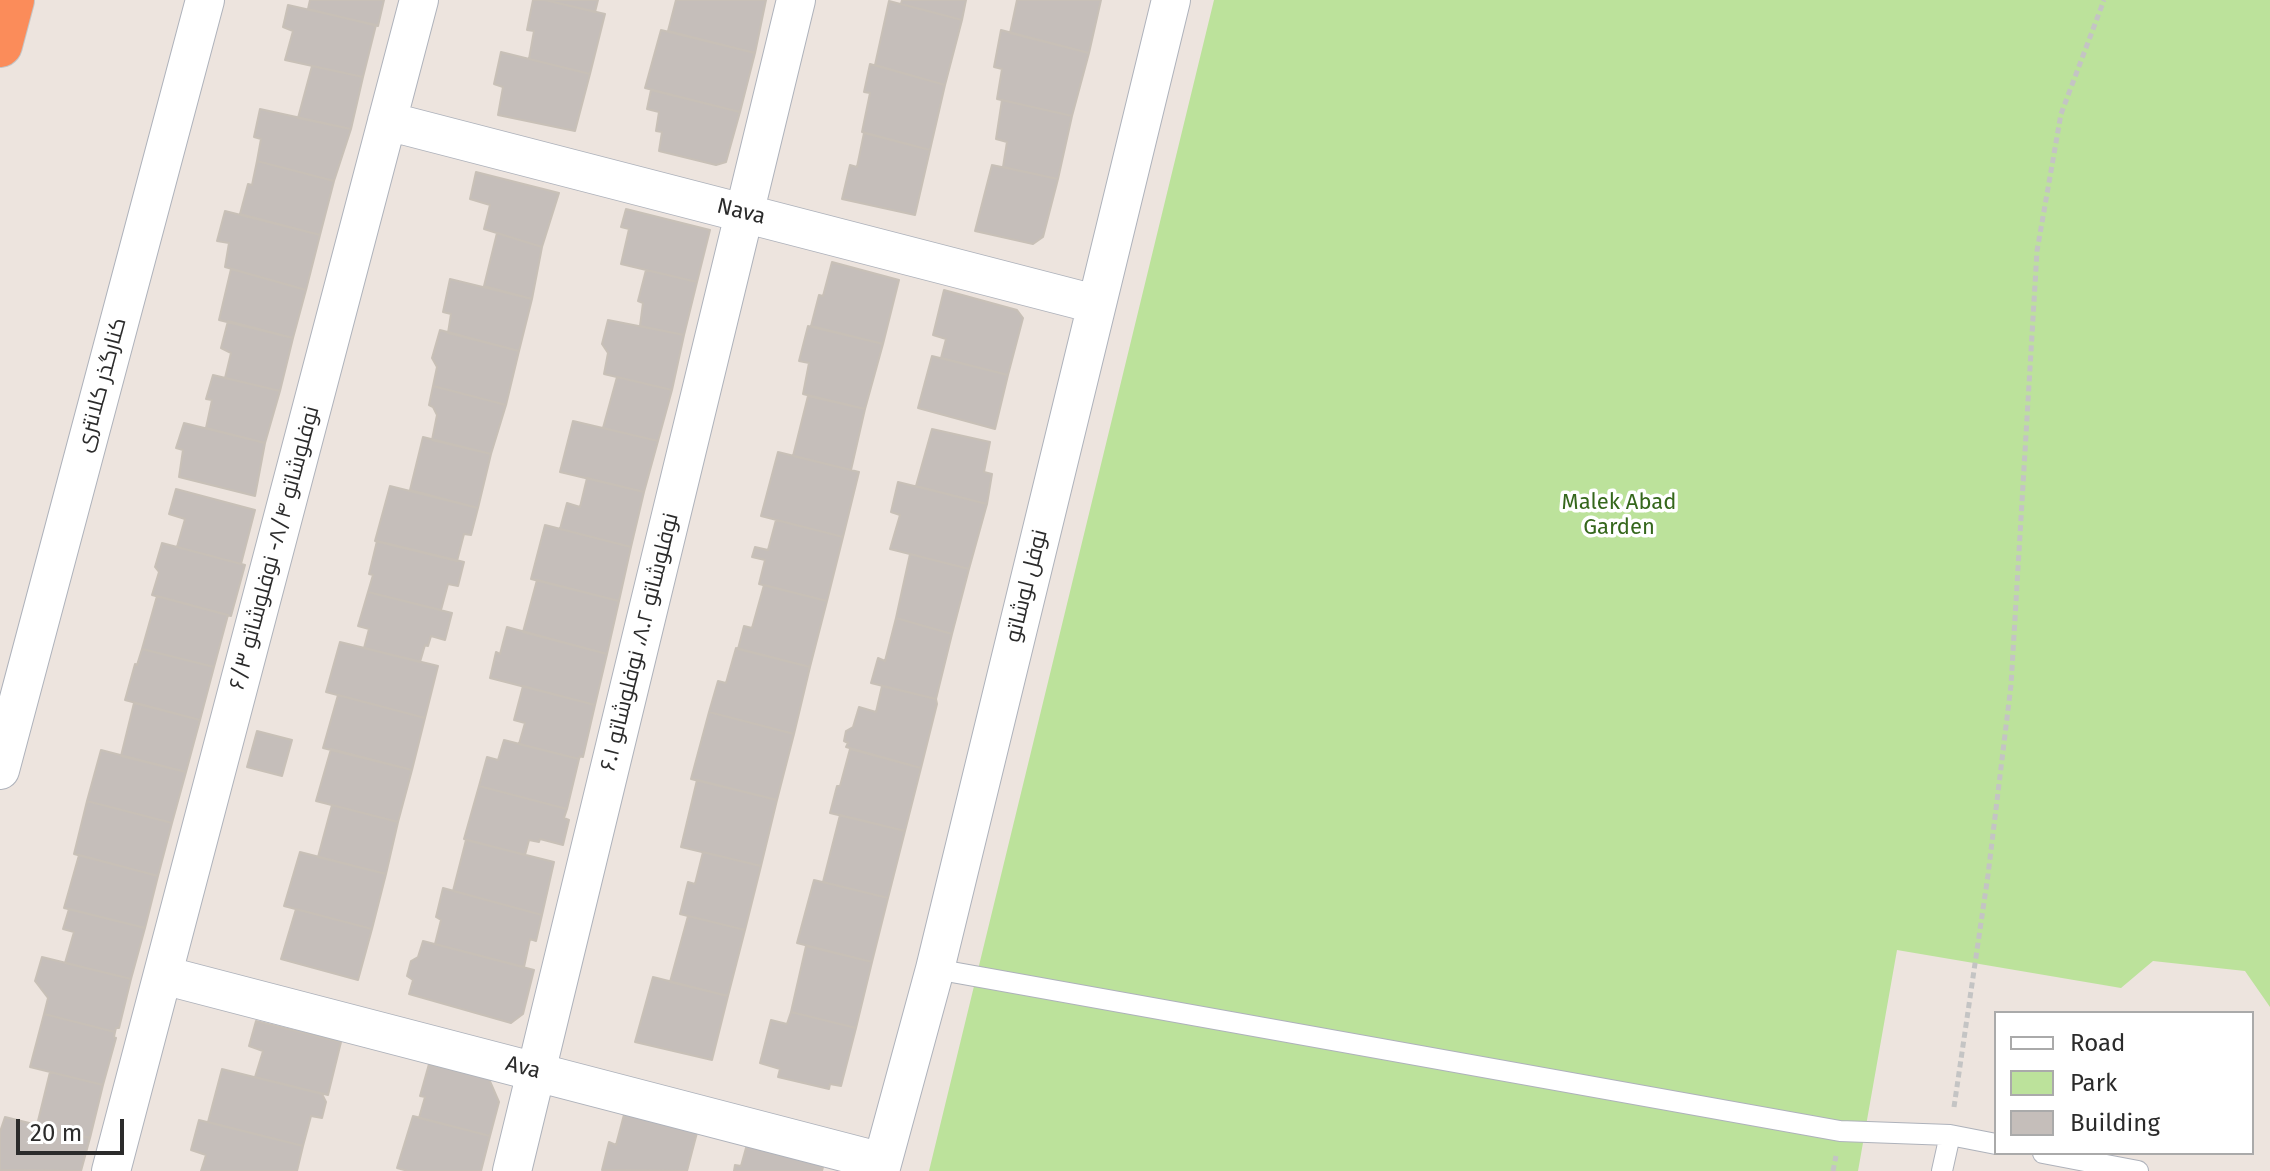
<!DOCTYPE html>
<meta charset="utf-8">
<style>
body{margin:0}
#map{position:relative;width:2270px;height:1171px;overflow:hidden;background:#ede4de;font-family:"Fira Sans",sans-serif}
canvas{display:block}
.legend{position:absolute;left:1994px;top:1011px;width:260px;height:144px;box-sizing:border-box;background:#fff;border:2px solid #aaa;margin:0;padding:10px 14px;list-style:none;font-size:24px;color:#2b2b2b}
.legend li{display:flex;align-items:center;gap:16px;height:40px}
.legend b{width:40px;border:2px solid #aaa}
.scale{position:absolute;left:16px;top:1119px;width:108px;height:36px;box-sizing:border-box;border:4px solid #2b2b2b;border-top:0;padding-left:10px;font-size:24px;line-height:28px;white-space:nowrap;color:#2b2b2b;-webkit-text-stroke:6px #fff;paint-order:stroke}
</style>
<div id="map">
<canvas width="2270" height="1171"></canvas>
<ul class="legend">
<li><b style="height:10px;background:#fff"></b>Road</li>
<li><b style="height:22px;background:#bce29b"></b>Park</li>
<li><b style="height:22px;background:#c5beba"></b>Building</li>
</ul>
<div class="scale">20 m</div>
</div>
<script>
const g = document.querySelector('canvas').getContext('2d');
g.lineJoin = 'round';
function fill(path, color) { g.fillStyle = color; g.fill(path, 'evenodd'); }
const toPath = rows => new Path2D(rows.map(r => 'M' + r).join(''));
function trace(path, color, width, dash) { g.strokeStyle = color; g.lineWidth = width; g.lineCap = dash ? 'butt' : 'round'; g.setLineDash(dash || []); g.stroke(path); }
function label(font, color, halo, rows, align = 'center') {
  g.font = font + ' "Fira Sans",Cairo,sans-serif'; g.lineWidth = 7; g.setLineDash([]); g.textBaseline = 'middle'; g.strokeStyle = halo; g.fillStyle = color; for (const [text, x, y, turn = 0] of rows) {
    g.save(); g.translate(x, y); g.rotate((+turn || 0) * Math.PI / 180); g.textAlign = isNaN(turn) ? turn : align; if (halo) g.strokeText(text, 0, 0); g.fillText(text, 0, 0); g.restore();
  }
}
const green = toPath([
 [1214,0,2270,0,2270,1007,2245,971,2153,961,2121,988,1897,950,1858,1171,929,1171]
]);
const building = toPath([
 [310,0,384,0,378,26,308,9,310,0],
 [533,0,545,0,605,14,590,74,529,59,534,31,527,30,533,0],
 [545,0,598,0,595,12,545,0],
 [676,0,766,0,755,53,668,31,676,0],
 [902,0,966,0,962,20,901,4,902,0],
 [1017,0,1101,0,1089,53,1010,33,1017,0],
 [889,1,962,20,945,85,875,65,889,1],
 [288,5,376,25,363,77,285,60,293,31,283,27,288,5],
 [661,30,755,53,740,112,645,88,661,30],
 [1001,30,1089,53,1072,116,997,99,1002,69,994,67,1001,30],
 [501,52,590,74,575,131,498,115,503,87,494,84,501,52],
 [870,64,945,85,930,150,862,132,870,93,864,92,870,64],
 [312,66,363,77,351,129,298,118,312,66],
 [651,90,740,112,726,162,716,165,659,151,662,132,656,131,659,112,647,109,651,90],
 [1002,100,1072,116,1058,179,1003,167,1007,142,996,139,1002,100],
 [260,109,351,129,334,181,257,161,261,139,254,137,260,109],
 [864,133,930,150,915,215,842,199,850,165,857,167,864,133],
 [257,161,334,181,320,235,240,214,248,184,252,185,257,161],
 [992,165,1058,179,1043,237,1033,244,975,231,992,165],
 [476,172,559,193,542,247,484,229,490,205,470,199,476,172],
 [626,209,710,230,697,282,621,264,629,229,621,227,626,209],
 [225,211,320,235,306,290,225,267,229,243,217,241,225,211],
 [497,233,542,247,532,299,484,286,497,233],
 [832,262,899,280,883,344,811,326,819,295,823,296,832,262],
 [231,269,306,290,293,338,219,320,231,269],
 [646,270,697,282,684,335,640,326,643,303,638,301,646,270],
 [450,279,532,299,519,351,448,333,451,314,443,312,450,279],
 [944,290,1017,310,1023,318,1008,375,941,358,946,339,933,335,944,290],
 [608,320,684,335,672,390,604,374,608,353,602,344,608,320],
 [228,321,293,338,280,391,225,378,231,353,221,348,228,321],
 [808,326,883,344,865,409,803,394,809,363,799,361,808,326],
 [440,330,519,351,506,405,433,386,437,367,432,358,440,330],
 [932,356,1008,375,995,429,918,408,932,356],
 [213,375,280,391,265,443,206,428,212,400,206,399,213,375],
 [617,377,672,390,658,441,603,428,617,377],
 [433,386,506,405,491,454,432,440,437,415,433,407,429,405,433,386],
 [808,396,865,409,851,470,793,456,808,396],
 [573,421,658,441,644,492,560,472,573,421],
 [184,423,265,443,255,496,179,477,183,450,176,448,184,423],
 [932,429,990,442,984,472,992,474,987,504,916,486,932,429],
 [423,437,491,454,478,508,410,490,423,437],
 [778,452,859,472,843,537,761,516,778,452],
 [587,478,644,492,631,547,560,529,567,503,580,507,587,478],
 [898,482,987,504,969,569,890,549,900,515,891,512,898,482],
 [390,486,478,508,471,535,464,534,457,561,375,541,390,486],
 [176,489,255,510,241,564,177,547,185,519,169,514,176,489],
 [776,520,843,537,827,601,759,584,765,560,752,557,755,547,768,550,776,520],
 [545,525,631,547,619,601,531,579,545,525],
 [377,541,464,562,458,586,448,584,441,610,368,592,373,575,369,574,377,541],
 [162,543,245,565,231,616,152,595,159,572,155,567,162,543],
 [910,554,969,569,952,634,896,618,910,554],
 [537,580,619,601,607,654,523,632,537,580],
 [764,585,827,601,810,667,738,649,744,626,752,628,764,585],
 [368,592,452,613,445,640,431,636,428,646,425,645,420,662,364,648,369,629,358,626,368,592],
 [157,596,228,615,214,667,142,649,157,596],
 [896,618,952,634,936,699,871,683,878,658,885,661,896,618],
 [507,627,607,654,595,705,490,678,496,652,500,654,507,627],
 [340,642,438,666,425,718,326,692,340,642],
 [736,648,810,667,794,734,709,712,718,681,726,683,736,648],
 [142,649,214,667,200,720,125,700,135,664,137,665,142,649],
 [523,686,595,705,583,757,580,756,579,759,519,744,525,723,514,720,523,686],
 [882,686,936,699,937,704,921,768,846,747,848,743,844,741,846,731,853,727,859,707,876,712,882,686],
 [338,695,425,718,412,770,323,748,338,695],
 [134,703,200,720,186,772,121,756,134,703],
 [709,712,794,734,777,800,691,779,709,712],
 [257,731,292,740,282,776,247,767,257,731],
 [504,740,579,759,567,809,479,786,487,757,498,760,504,740],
 [331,749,412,770,398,822,316,801,331,749],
 [850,749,921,768,905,831,830,813,837,786,840,786,850,749],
 [101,750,186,772,172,823,87,801,101,750],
 [697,780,777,800,761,866,681,847,697,780],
 [479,786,567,809,564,818,569,820,563,845,540,839,539,842,529,840,525,855,464,839,479,786],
 [87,801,172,823,158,876,74,854,87,801],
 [332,805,398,822,386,874,318,857,332,805],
 [840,815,905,831,888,898,823,882,840,815],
 [466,840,554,862,542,915,453,891,466,840],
 [300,852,386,874,372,929,284,906,300,852],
 [703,852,761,866,745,930,680,914,688,882,695,884,703,852],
 [79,855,158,876,145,928,64,908,79,855],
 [814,880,888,898,872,962,797,943,814,880],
 [443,888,542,915,536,941,530,939,524,967,435,944,441,920,436,917,443,888],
 [69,909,145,928,131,979,65,963,74,932,63,929,69,909],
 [296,909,372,929,358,980,281,959,296,909],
 [688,916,745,930,728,996,670,982,688,916],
 [423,941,534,970,523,1014,511,1023,409,994,413,980,407,976,411,961,418,957,423,941],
 [806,946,872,962,856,1028,791,1012,806,946],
 [42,957,131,979,119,1028,116,1028,115,1032,44,1014,48,998,35,981,42,957],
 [653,977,728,996,712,1060,635,1042,653,977],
 [791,1012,856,1028,841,1086,830,1084,829,1089,778,1077,780,1069,760,1063,771,1020,787,1024,791,1012],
 [44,1014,115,1032,114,1037,116,1038,103,1085,30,1067,44,1014],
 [256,1021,341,1042,328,1095,255,1077,263,1051,249,1046,256,1021],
 [429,1064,489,1079,499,1102,490,1136,419,1118,425,1097,420,1096,429,1064],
 [222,1069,322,1094,326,1102,322,1118,311,1116,303,1146,208,1122,222,1069],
 [50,1072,103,1085,90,1138,37,1125,50,1072],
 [626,1107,699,1125,687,1171,602,1170,609,1142,616,1145,626,1107],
 [413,1116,490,1136,481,1171,408,1171,397,1168,413,1116],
 [5,1117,90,1138,81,1171,0,1170,0,1132,5,1117],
 [199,1120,303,1146,297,1171,201,1171,206,1155,191,1150,199,1120],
 [749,1137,824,1163,822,1171,734,1171,735,1165,741,1166,749,1137]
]);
const path = toPath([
 [1954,1107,1988,875,2011,685,2037,251,2061,114,2104,0],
 [1833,1171,1836,1156]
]);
const lane = toPath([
 [935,969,1840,1131,1950,1135,1996,1144],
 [2043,1153,2138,1171],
 [1942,1171,1950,1135]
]);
const street = toPath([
 [387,121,1095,304],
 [0,770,205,0],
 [163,975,882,1162],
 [111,1171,419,0],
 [512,1171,796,0],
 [880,1171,935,969,1171,0]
]);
const highway = toPath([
 [0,45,12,0]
]);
const streetNames = [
 ["Nava",741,212,14],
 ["کنارگذر کلانتری",102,385,-75],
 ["نوفلوشاتو ۸/۴- نوفلوشاتو ۶/۳",275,548,-75],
 ["نوفل لوشاتو",1027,586,-76],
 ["نوفلوشاتو ۸.۲، نوفلوشاتو ۶.۱",640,642,-76],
 ["Ava",523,1068,15]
];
const parkNames = [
 ["Malek Abad",1619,503],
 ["Garden",1619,528]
];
fill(green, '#bce29b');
fill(building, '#c5beba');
trace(building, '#c8c0b7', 2);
trace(lane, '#aeb2bb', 22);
trace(street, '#aeb2bb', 40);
trace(highway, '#c4c4c4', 46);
trace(path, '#c4c4c4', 5, [6, 4]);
trace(lane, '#fff', 20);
trace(street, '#fff', 38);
trace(highway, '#fb8c5a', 44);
label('22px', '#2b2b2b', '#fff', streetNames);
label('22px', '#35671c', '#fff', parkNames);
</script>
